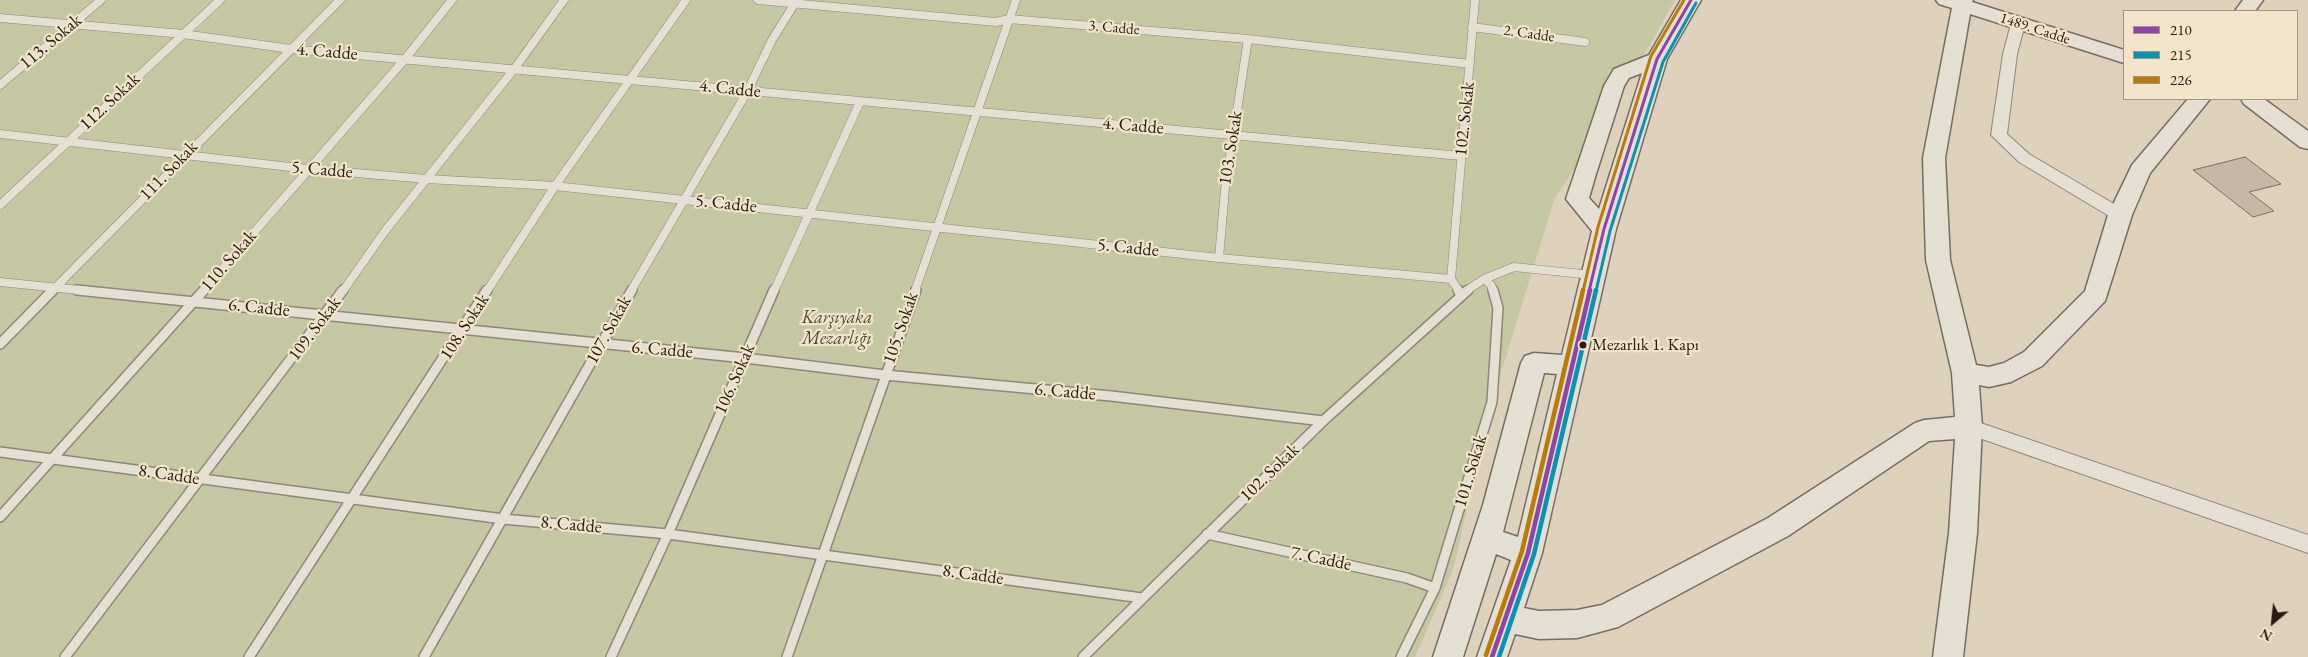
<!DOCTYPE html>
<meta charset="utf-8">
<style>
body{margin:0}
#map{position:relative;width:2308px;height:657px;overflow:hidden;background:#ddd1bc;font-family:"EB Garamond",serif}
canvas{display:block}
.legend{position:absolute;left:2123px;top:10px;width:175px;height:90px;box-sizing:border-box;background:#f1e4cb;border:1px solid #a09481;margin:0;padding:6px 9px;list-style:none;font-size:15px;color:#271b13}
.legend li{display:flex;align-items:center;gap:10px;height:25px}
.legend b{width:25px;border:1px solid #a09481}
.north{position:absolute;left:2248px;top:597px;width:50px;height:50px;-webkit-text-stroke:4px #f1e4cb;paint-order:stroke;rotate:208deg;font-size:14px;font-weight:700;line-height:20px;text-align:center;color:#271b13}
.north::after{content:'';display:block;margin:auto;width:18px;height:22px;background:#271b13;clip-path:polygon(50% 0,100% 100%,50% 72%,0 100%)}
</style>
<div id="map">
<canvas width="2308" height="657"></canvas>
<ul class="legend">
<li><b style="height:6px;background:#8e44ad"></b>210</li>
<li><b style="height:6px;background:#0694b2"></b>215</li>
<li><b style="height:6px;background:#b97c06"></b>226</li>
</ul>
<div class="north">N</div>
</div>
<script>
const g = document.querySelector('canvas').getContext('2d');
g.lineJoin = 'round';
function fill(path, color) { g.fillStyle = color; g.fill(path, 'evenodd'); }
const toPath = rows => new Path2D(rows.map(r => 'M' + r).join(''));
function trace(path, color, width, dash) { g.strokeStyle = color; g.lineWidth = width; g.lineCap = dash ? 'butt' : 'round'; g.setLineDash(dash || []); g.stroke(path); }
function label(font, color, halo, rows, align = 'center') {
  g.font = font + ' "EB Garamond",serif'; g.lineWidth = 4.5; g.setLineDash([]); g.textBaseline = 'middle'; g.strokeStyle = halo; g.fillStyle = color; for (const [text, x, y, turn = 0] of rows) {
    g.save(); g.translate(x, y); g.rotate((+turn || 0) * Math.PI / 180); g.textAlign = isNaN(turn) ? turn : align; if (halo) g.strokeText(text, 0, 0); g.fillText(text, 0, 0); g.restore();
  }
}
const green = toPath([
 [0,0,1675,0,1617,103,1554,200,1492,402,1453,570,1415,657,0,657]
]);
const building = toPath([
 [2245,157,2281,184,2249,192,2274,211,2253,217,2193,170,2245,157]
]);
const laneFar1 = toPath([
 [758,0,996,22,1009,19,1248,39,1470,64],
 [0,18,183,34,291,49,1461,156],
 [1472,27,1585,42],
 [0,85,101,0],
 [0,134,308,169,427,179,555,186,1219,258,1451,279],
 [0,205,220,0],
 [1219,258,1225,189,1248,39],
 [1484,279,1491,285,1493,291],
 [0,282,89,291],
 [52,291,340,0],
 [203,291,405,59,452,0],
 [343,291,385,231,515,68,564,0],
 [487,291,555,186,686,0],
 [631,291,747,92,772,40,795,3],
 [774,291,860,102],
 [915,291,1016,0],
 [1459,291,1451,279,1475,0],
 [1466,291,1484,279,1514,267,1592,275]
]);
const lane = toPath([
 [77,290,745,358,885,375,1111,396,1323,421],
 [1458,290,1461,295],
 [0,344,53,290],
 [0,452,503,519,668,534,1142,598],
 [0,517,204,290],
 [1207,534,1407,578,1435,588],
 [65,657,343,290],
 [249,657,487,290],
 [424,657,632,290],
 [611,657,668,534,774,290],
 [787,657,916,290],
 [1083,657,1323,421,1468,290],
 [1401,657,1435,588,1492,402,1498,308,1493,290]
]);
const street = toPath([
 [2018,20,2025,24,2017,54,2007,134,2029,154,2126,211,2128,215,2126,219,2114,219,2019,162,1991,135,2003,54,2011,24,2018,20],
 [1969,419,2308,535,2308,553,1962,432,1960,427,1962,422,1969,419]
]);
const secondary = toPath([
 [1681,0,1701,0,1667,59,1616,229,1542,553,1524,608,1539,611,1577,610,1602,605,1768,518,1915,423,1924,420,1955,417,1952,373,1926,260,1923,158,1952,8,1939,4,1936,0,1973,0,1972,2,2124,50,2124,63,1970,14,1945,158,1950,260,1976,365,1989,367,2004,363,2024,352,2085,291,2108,215,2132,165,2188,99,2210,99,2150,173,2132,215,2105,301,2042,366,2011,382,1989,387,1979,385,1982,427,1977,533,1963,657,1933,657,1949,533,1955,439,1929,441,1788,536,1618,627,1577,638,1539,639,1515,634,1507,657,1477,657,1511,560,1496,554,1463,657,1433,657,1483,505,1521,363,1525,356,1534,353,1562,355,1592,231,1566,199,1604,86,1614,69,1649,55,1681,0],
 [1642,73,1599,209,1589,198,1596,174,1624,86,1629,78,1642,73],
 [1544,373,1557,374,1518,537,1503,532,1544,373],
 [2243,0,2263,0,2255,11,2235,11,2243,0],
 [2241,99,2264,99,2308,131,2308,149,2300,147,2244,104,2241,99]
]);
const bus1Far1 = toPath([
 [1589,291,1604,229,1657,59,1691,0]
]);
const bus1 = toPath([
 [1492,657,1528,553,1590,290]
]);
const bus2Far1 = toPath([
 [1596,291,1610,231,1663,62,1696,3]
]);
const bus2 = toPath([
 [1499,657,1534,554,1596,290]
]);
const bus3Far1 = toPath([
 [1583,291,1598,227,1651,56,1684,0]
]);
const bus3 = toPath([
 [1486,655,1522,551,1583,290]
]);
const markers = [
 [1583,345,4.5,"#271b13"]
];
const farStreetnames = [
 ["3. Cadde",1114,28,5],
 ["1489. Cadde",2035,29,18],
 ["2. Cadde",1529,34,8]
];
const busNames = [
 ["Mezarlık 1. Kapı",1592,345]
];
const streetNames = [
 ["113. Sokak",51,42,-40],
 ["4. Cadde",327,52,5],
 ["4. Cadde",730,89,6],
 ["112. Sokak",110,102,-43],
 ["102. Sokak",1465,119,-84],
 ["4. Cadde",1133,126,5],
 ["103. Sokak",1231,148,-81],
 ["5. Cadde",322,170,5],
 ["111. Sokak",169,171,-46],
 ["5. Cadde",726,204,6],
 ["5. Cadde",1128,248,6],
 ["110. Sokak",229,261,-49],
 ["6. Cadde",259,308,6],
 ["108. Sokak",465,327,-57],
 ["105. Sokak",901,328,-71],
 ["109. Sokak",315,329,-53],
 ["107. Sokak",609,330,-61],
 ["6. Cadde",662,350,5],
 ["106. Sokak",735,379,-66],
 ["6. Cadde",1065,392,5],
 ["101. Sokak",1471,471,-73],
 ["102. Sokak",1270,473,-44],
 ["8. Cadde",169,475,8],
 ["8. Cadde",571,525,5],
 ["7. Cadde",1321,559,12],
 ["8. Cadde",973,575,8]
];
const parkNames = [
 ["Karşıyaka",837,318],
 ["Mezarlığı",837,339]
];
fill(green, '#c5c7a3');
fill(building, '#c6b7a6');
trace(building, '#756d63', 1);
trace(laneFar1, '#8e867a', 9);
trace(lane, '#8e867a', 12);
trace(street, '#8e867a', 2);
trace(secondary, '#756d63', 3);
trace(laneFar1, '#e4ded3', 8);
trace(lane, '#e4ded3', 9);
fill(street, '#e4ded3');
fill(secondary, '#e4ded3');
trace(bus1Far1, '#8e44ad', 3);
trace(bus1, '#8e44ad', 4.5);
trace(bus2Far1, '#0694b2', 3);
trace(bus2, '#0694b2', 4.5);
trace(bus3Far1, '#b97c06', 3);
trace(bus3, '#b97c06', 4.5);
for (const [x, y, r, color] of markers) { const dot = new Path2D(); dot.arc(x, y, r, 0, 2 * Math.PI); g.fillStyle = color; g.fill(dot); trace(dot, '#f1e4cb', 2); }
label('15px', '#271b13', '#f1e4cb', farStreetnames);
label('17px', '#271b13', '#f1e4cb', busNames, 'left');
label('18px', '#271b13', '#f1e4cb', streetNames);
label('italic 18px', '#504c38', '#f1e4cb', parkNames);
</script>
